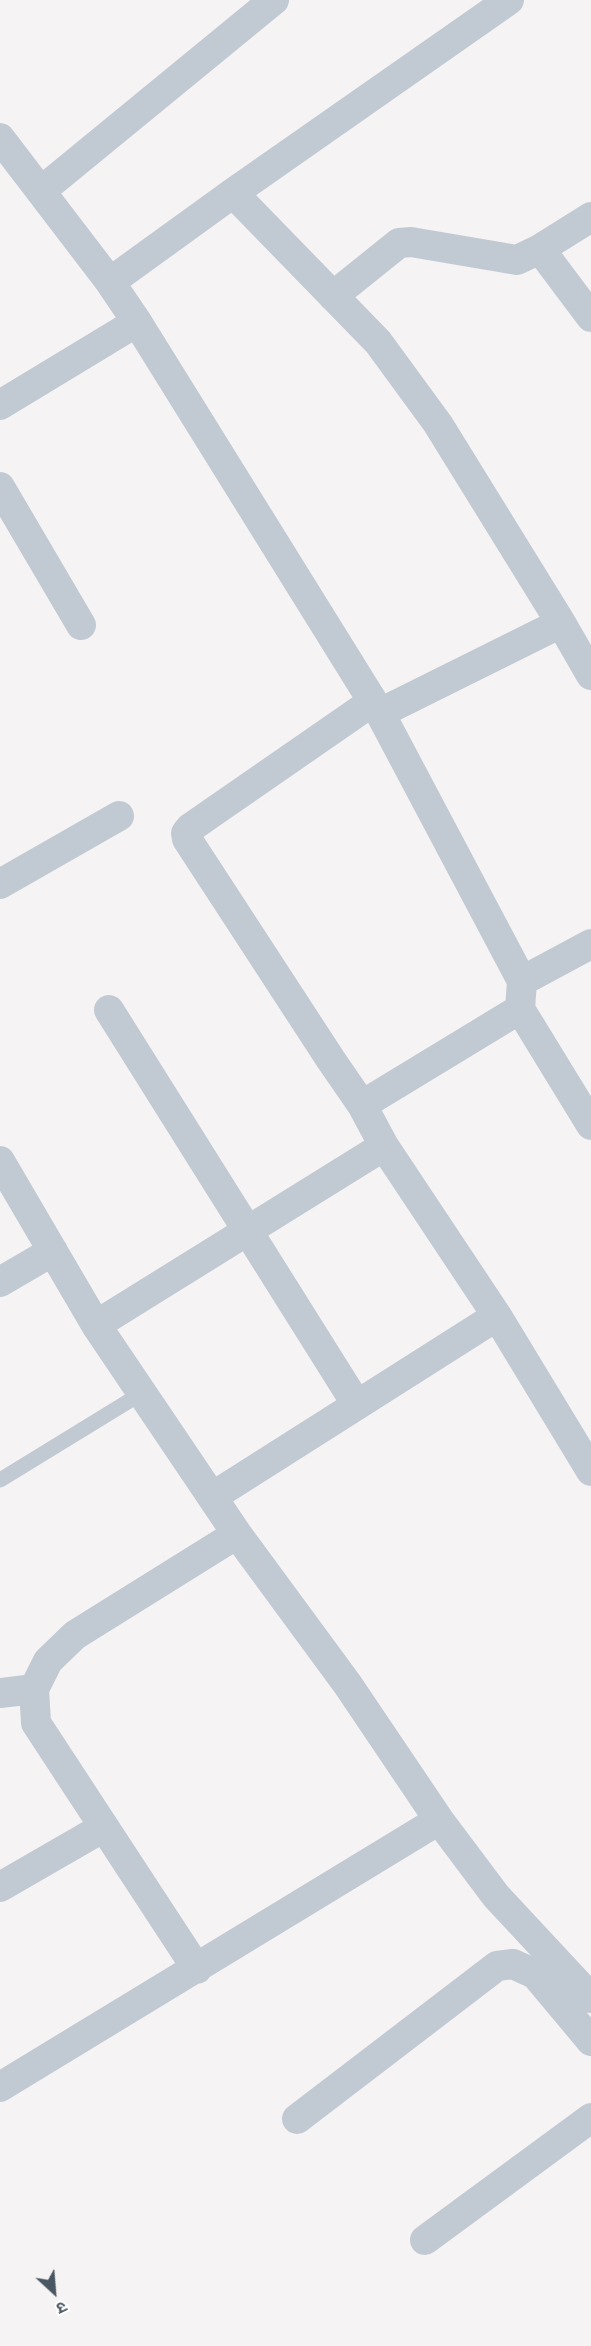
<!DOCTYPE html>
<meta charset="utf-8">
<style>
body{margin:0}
#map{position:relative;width:591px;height:2346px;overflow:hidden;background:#f5f3f3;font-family:"Noto Sans","Noto Sans Devanagari",sans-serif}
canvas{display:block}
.north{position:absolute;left:24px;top:2262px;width:60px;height:60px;-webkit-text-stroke:4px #fff;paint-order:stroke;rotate:154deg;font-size:16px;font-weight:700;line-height:24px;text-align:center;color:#4a5661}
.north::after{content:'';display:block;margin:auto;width:21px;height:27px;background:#4a5661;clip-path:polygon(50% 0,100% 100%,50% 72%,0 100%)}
</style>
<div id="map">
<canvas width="591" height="2346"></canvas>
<div class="north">उ</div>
</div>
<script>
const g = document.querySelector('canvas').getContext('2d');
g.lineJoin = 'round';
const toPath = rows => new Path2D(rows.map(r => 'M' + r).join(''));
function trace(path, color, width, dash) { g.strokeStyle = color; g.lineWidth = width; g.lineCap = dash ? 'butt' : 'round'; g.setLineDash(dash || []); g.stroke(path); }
const service = toPath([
 [0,1480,142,1393]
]);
const minor = toPath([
 [0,138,110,282,137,322,380,713,522,981,520,1009,591,1125],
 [41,191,274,0],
 [233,193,378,342,438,424,561,623,380,713],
 [540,249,591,317],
 [110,282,233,193,509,0],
 [333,296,399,243,411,242,517,260,540,249,591,217],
 [0,405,137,322],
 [0,487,81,625],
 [561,623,591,675],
 [372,702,190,828,186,833,187,839,331,1060,362,1105,384,1146,497,1316,591,1471],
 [0,884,119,816],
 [522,981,591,944],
 [109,1010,357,1405],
 [362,1105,520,1009],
 [0,1161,96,1325,237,1534,348,1685,439,1820,496,1896,591,1998],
 [0,1282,53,1251],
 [96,1325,384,1146],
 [212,1497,497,1316],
 [0,1693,34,1689],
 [0,1887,104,1827],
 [197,1969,36,1723,34,1689,48,1661,75,1635,237,1534],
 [0,2087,439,1820],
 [297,2119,497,1966,513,1964,535,1974,591,2041],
 [425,2240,591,2118]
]);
trace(service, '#c1cad2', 15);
trace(minor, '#c1cad2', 30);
</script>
